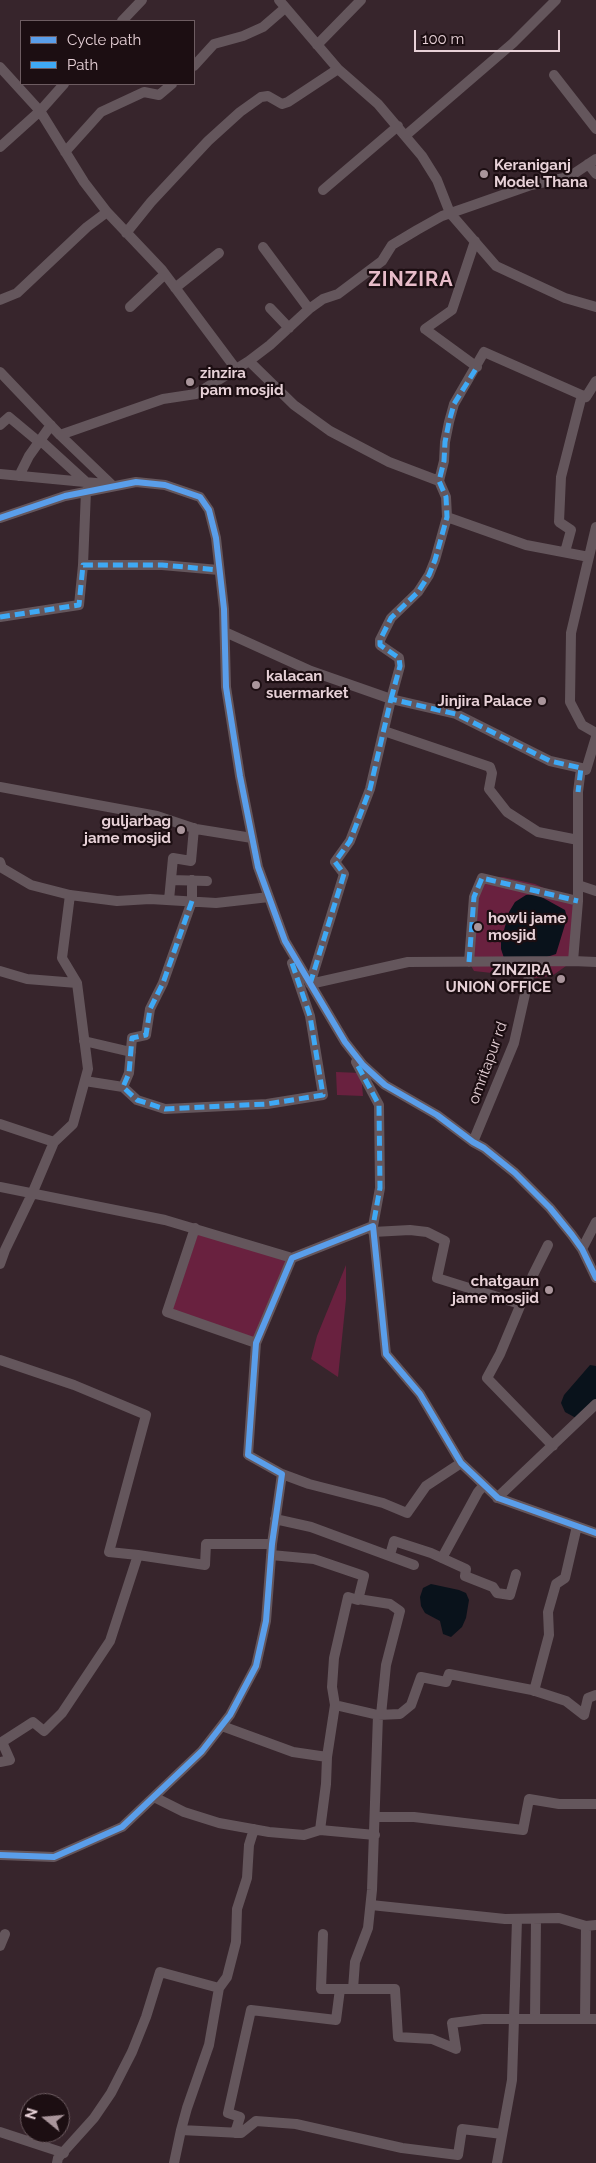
<!DOCTYPE html>
<style>
body{margin:0}
#map{position:relative;width:596px;height:2163px;overflow:hidden;background:#37252c;font-family:Raleway,sans-serif}
canvas{display:block}
.legend{position:absolute;left:20px;top:20px;width:175px;height:65px;box-sizing:border-box;background:#1c0e12;border:1px solid #6d5c61;margin:0;padding:6px 9px;list-style:none;font-size:15px;color:#e7d1d7}
.legend li{display:flex;align-items:center;gap:10px;height:25px}
.legend b{width:25px;border:1px solid #6d5c61}
.north{position:absolute;left:20px;top:2093px;width:50px;height:50px;box-sizing:border-box;background:#1c0e12;border:1px solid #6d5c61;border-radius:50%;rotate:287deg;font-size:14px;font-weight:700;line-height:20px;text-align:center;color:#e7d1d7}
.north::after{content:'';display:block;margin:auto;width:18px;height:22px;background:#a9959b;clip-path:polygon(50% 0,100% 100%,50% 72%,0 100%)}
.scale{position:absolute;left:414px;top:30px;width:146px;height:22px;box-sizing:border-box;border:2px solid #e7d1d7;border-top:0;padding-left:6px;font-size:15px;line-height:18px;white-space:nowrap;color:#e7d1d7;-webkit-text-stroke:4px #1c0e12;paint-order:stroke}
</style>
<div id="map">
<canvas width="596" height="2163"></canvas>
<ul class="legend">
<li><b style="height:6px;background:#5a9eea"></b>Cycle path</li>
<li><b style="height:6px;background:#3fa9f5"></b>Path</li>
</ul>
<div class="north">N</div>
<div class="scale">100 m</div>
</div>
<script>
const g = document.querySelector('canvas').getContext('2d');
g.lineJoin = 'round';
function fill(path, color) { g.fillStyle = color; g.fill(path, 'evenodd'); }
const toPath = rows => new Path2D(rows.map(r => 'M' + r).join(''));
function trace(path, color, width, dash) { g.strokeStyle = color; g.lineWidth = width; g.lineCap = dash ? 'butt' : 'round'; g.setLineDash(dash || []); g.stroke(path); }
function label(font, color, halo, rows, align = 'center') {
  g.font = font + ' Raleway,sans-serif'; g.lineWidth = 4.5; g.setLineDash([]); g.textBaseline = 'middle'; g.strokeStyle = halo; g.fillStyle = color; for (const [text, x, y, turn = 0] of rows) {
    g.save(); g.translate(x, y); g.rotate((+turn || 0) * Math.PI / 180); g.textAlign = isNaN(turn) ? turn : align; if (halo) g.strokeText(text, 0, 0); g.fillText(text, 0, 0); g.restore();
  }
}
const green = toPath([
 [503,877,535,884,568,899,574,906,573,961,552,976,536,978,474,971,469,962,479,889,488,879],
 [336,1072,361,1073,363,1096,337,1095],
 [195,1228,292,1258,256,1343,167,1312],
 [346,1265,346,1299,338,1377,311,1359,317,1336]
]);
const water = toPath([
 [536,894,565,910,567,918,556,954,547,957,505,961,501,949,501,941,509,912,515,902,526,895],
 [590,1365,596,1366,596,1401,576,1418,565,1412,561,1403,564,1395],
 [431,1584,459,1590,466,1593,469,1600,466,1618,462,1627,451,1637,443,1634,440,1621,425,1613,421,1606,420,1597,423,1588]
]);
const street = toPath([
 [279,0,338,69,378,104,422,156,437,180,450,213,496,266,565,298,596,307],
 [122,21,142,0],
 [317,45,361,0],
 [194,66,214,44,243,36,263,27,285,8],
 [0,67,40,111,84,182,107,212,162,270,236,369],
 [554,75,596,129],
 [405,136,513,43,556,0],
 [0,147,40,111,64,84],
 [65,152,101,112,144,92,159,95,172,84],
 [588,164,596,174],
 [323,190,398,126],
 [126,233,151,202,208,141,240,112,261,97,268,96,282,104,288,102,338,69],
 [475,241,452,310,425,329,477,367],
 [263,247,309,309],
 [175,288,219,253],
 [0,300,17,293,87,227,107,212],
 [130,307,165,274],
 [270,308,289,328],
 [249,361,294,405,330,431,389,462,439,481],
 [0,372,60,435,112,485],
 [0,425,9,417,39,442],
 [60,435,163,399,196,394,249,361,270,345,309,309,323,299,338,294,382,261,392,245,417,230,442,216,471,206,531,185,569,177,596,159],
 [40,440,86,482],
 [0,474,106,484],
 [19,476,29,456,51,425],
 [447,517,526,545,589,557],
 [0,518,65,496,136,482,165,485,200,497,209,510,216,538,224,609,226,687,240,776,258,867,285,941,345,1042,363,1065,385,1085,437,1115,473,1142,484,1148,515,1173,550,1208,572,1235,582,1249,596,1278],
 [596,527,571,633,570,702,582,725,596,733],
 [565,552,571,530,559,522,561,477,582,395],
 [83,565,86,491],
 [0,617,79,605,83,565,162,565,219,570],
 [225,632,311,671,391,699,400,666,399,658,380,645,380,640,391,618,418,592,429,575,435,560,447,517,446,497,439,481,444,461,445,442,449,422,454,404,484,352,586,397,596,381],
 [391,699,456,714,550,761,581,768,578,792,578,901,573,961,408,962,310,984,344,874,335,862,350,841,370,789,391,699],
 [384,731,490,767,492,773,489,789,507,812,538,832,578,840],
 [581,768,586,770,596,737],
 [0,787,157,816,196,829,252,838],
 [0,862,2,868,31,885,70,895,117,901,150,899,216,903,269,897],
 [171,880,207,881],
 [192,880,192,901,163,983,150,1009,146,1035,132,1038,129,1073,123,1087,137,1100,165,1109,267,1104,323,1095,310,1016,292,963],
 [578,885,596,891],
 [169,900,173,858,191,861,194,828],
 [573,961,596,962],
 [469,962,474,897,482,878,578,901],
 [0,971,27,979,77,983],
 [84,1041,131,1052],
 [356,1062,379,1105,380,1188,373,1226],
 [85,1081,123,1087],
 [0,1124,54,1142],
 [473,1142,514,1043,532,963],
 [0,1187,165,1220,292,1258],
 [195,1228,167,1312,256,1343],
 [373,1232,410,1230,427,1232,445,1241,437,1278,520,1304],
 [548,1245,533,1275,500,1354,487,1378,553,1446],
 [582,1249,596,1222],
 [0,1264,5,1250,32,1194,54,1142,73,1124,88,1069,77,983,62,958,70,895],
 [0,1360,74,1385,146,1415,109,1552,138,1555,110,1641,62,1713,44,1731,33,1722,2,1742,10,1760,0,1762],
 [282,1474,309,1484,383,1503,407,1513,426,1486,461,1463],
 [497,1498,596,1404],
 [275,1519,311,1527,414,1565],
 [138,1555,205,1565,206,1544,272,1544],
 [271,1555,314,1559,364,1576,358,1600,348,1597,334,1658,332,1687,335,1705,378,1715,372,1890,368,1928,355,1962,353,1989],
 [390,1555,394,1541,431,1553,466,1569,465,1576,493,1587,497,1593,510,1595,516,1574],
 [442,1558,478,1492,484,1485],
 [358,1599,390,1604,400,1611,386,1665,381,1715],
 [534,1691,549,1635,548,1612,556,1584,565,1578,577,1526],
 [378,1715,400,1714,411,1705,421,1677,446,1682,449,1674,532,1690,566,1701,584,1715,588,1698,596,1695],
 [222,1726,293,1752,327,1757],
 [154,1797,184,1812,219,1823,269,1832,304,1835,320,1830,375,1835],
 [376,1817,414,1817,523,1830,529,1799,559,1804,596,1804],
 [320,1830,326,1784,327,1757,335,1705],
 [0,1855,54,1857,122,1827,202,1751,230,1715,256,1666,266,1621,272,1544,282,1474,248,1455,256,1343,292,1258,373,1226,386,1354,420,1394,461,1463,498,1498,596,1533],
 [371,1905,505,1919,559,1918,586,1926,596,1925],
 [323,1934,321,1989,395,1989,398,2037,432,2039,456,2049,452,2023,483,2019,514,2019,517,1919],
 [0,1946,5,1934],
 [219,1988,227,1977,236,1942,237,1909,247,1878,249,1845,254,1829],
 [535,2019,536,1919],
 [585,2019,586,1926],
 [0,2132,64,2153],
 [235,2133,240,2117,228,2113,251,2010,336,2020,340,1989],
 [57,2163,58,2158,94,2118,111,2093,132,2052,146,2017,160,1972,219,1988,209,2045,187,2108,181,2130,241,2133,256,2121,296,2124,402,2148,458,2155,462,2129,502,2134],
 [174,2163,181,2130],
 [497,2163,512,2080,514,2019,596,2019]
]);
const quiet = toPath([
 [0,617,79,605,83,565,162,565,219,570],
 [391,699,400,666,399,658,380,645,380,640,391,618,418,592,429,575,435,560,447,517,446,497,439,481,444,461,445,442,449,422,454,404,477,367],
 [192,901,163,983,150,1009,146,1035,132,1038,129,1073,123,1087,137,1100,165,1109,267,1104,323,1095,310,1016,292,963],
 [469,962,474,897,482,878,578,901],
 [310,984,344,874,335,862,350,841,370,789,391,699,456,714,550,761,581,768,578,792],
 [358,1066,379,1105,380,1188,373,1226]
]);
const cycleway = toPath([
 [0,518,65,496,136,482,165,485,200,497,209,510,216,538,224,609,226,687,240,776,258,867,285,941,345,1042,363,1065,385,1085,437,1115,473,1142,484,1148,515,1173,550,1208,572,1235,582,1249,596,1278],
 [0,1855,54,1857,122,1827,202,1751,230,1715,256,1666,266,1621,272,1544,282,1474,248,1455,256,1343,292,1258,373,1226,386,1354,420,1394,461,1463,498,1498,596,1533]
]);
const markers = [
 [484,174,5,"#a9959b"],
 [190,382,5,"#a9959b"],
 [256,685,5,"#a9959b"],
 [542,701,5,"#a9959b"],
 [181,830,5,"#a9959b"],
 [478,927,5,"#a9959b"],
 [561,979,5,"#a9959b"],
 [549,1290,5,"#a9959b"]
];
const poiNames = [
 ["Keraniganj",494,165],
 ["Model Thana",494,182],
 ["zinzira",200,373],
 ["pam mosjid",200,390],
 ["kalacan",266,676],
 ["suermarket",266,693],
 ["Jinjira Palace",532,701,"right"],
 ["guljarbag",171,821,"right"],
 ["jame mosjid",171,838,"right"],
 ["howli jame",488,918],
 ["mosjid",488,935],
 ["ZINZIRA",551,970,"right"],
 ["UNION OFFICE",551,987,"right"],
 ["chatgaun",539,1281,"right"],
 ["jame mosjid",539,1298,"right"]
];
const streetNames = [
 ["omritapur rd",488,1063,-70]
];
const districtNames = [
 ["ZINZIRA",411,280]
];
fill(green, '#69213f');
fill(water, '#09121b');
trace(street, '#64565c', 10);
trace(quiet, '#3fa9f5', 5, [10, 5]);
trace(cycleway, '#5a9eea', 6);
for (const [x, y, r, color] of markers) { const dot = new Path2D(); dot.arc(x, y, r, 0, 2 * Math.PI); g.fillStyle = color; g.fill(dot); trace(dot, '#1c0e12', 2); }
label('bold 15px', '#e7d1d7', '#1c0e12', poiNames, 'left');
label('15px', '#e7d1d7', '#1c0e12', streetNames);
g.letterSpacing = '1px';
label('bold 20px', '#e7bcc9', '#1c0e12', districtNames);
g.letterSpacing = '0px';
</script>
